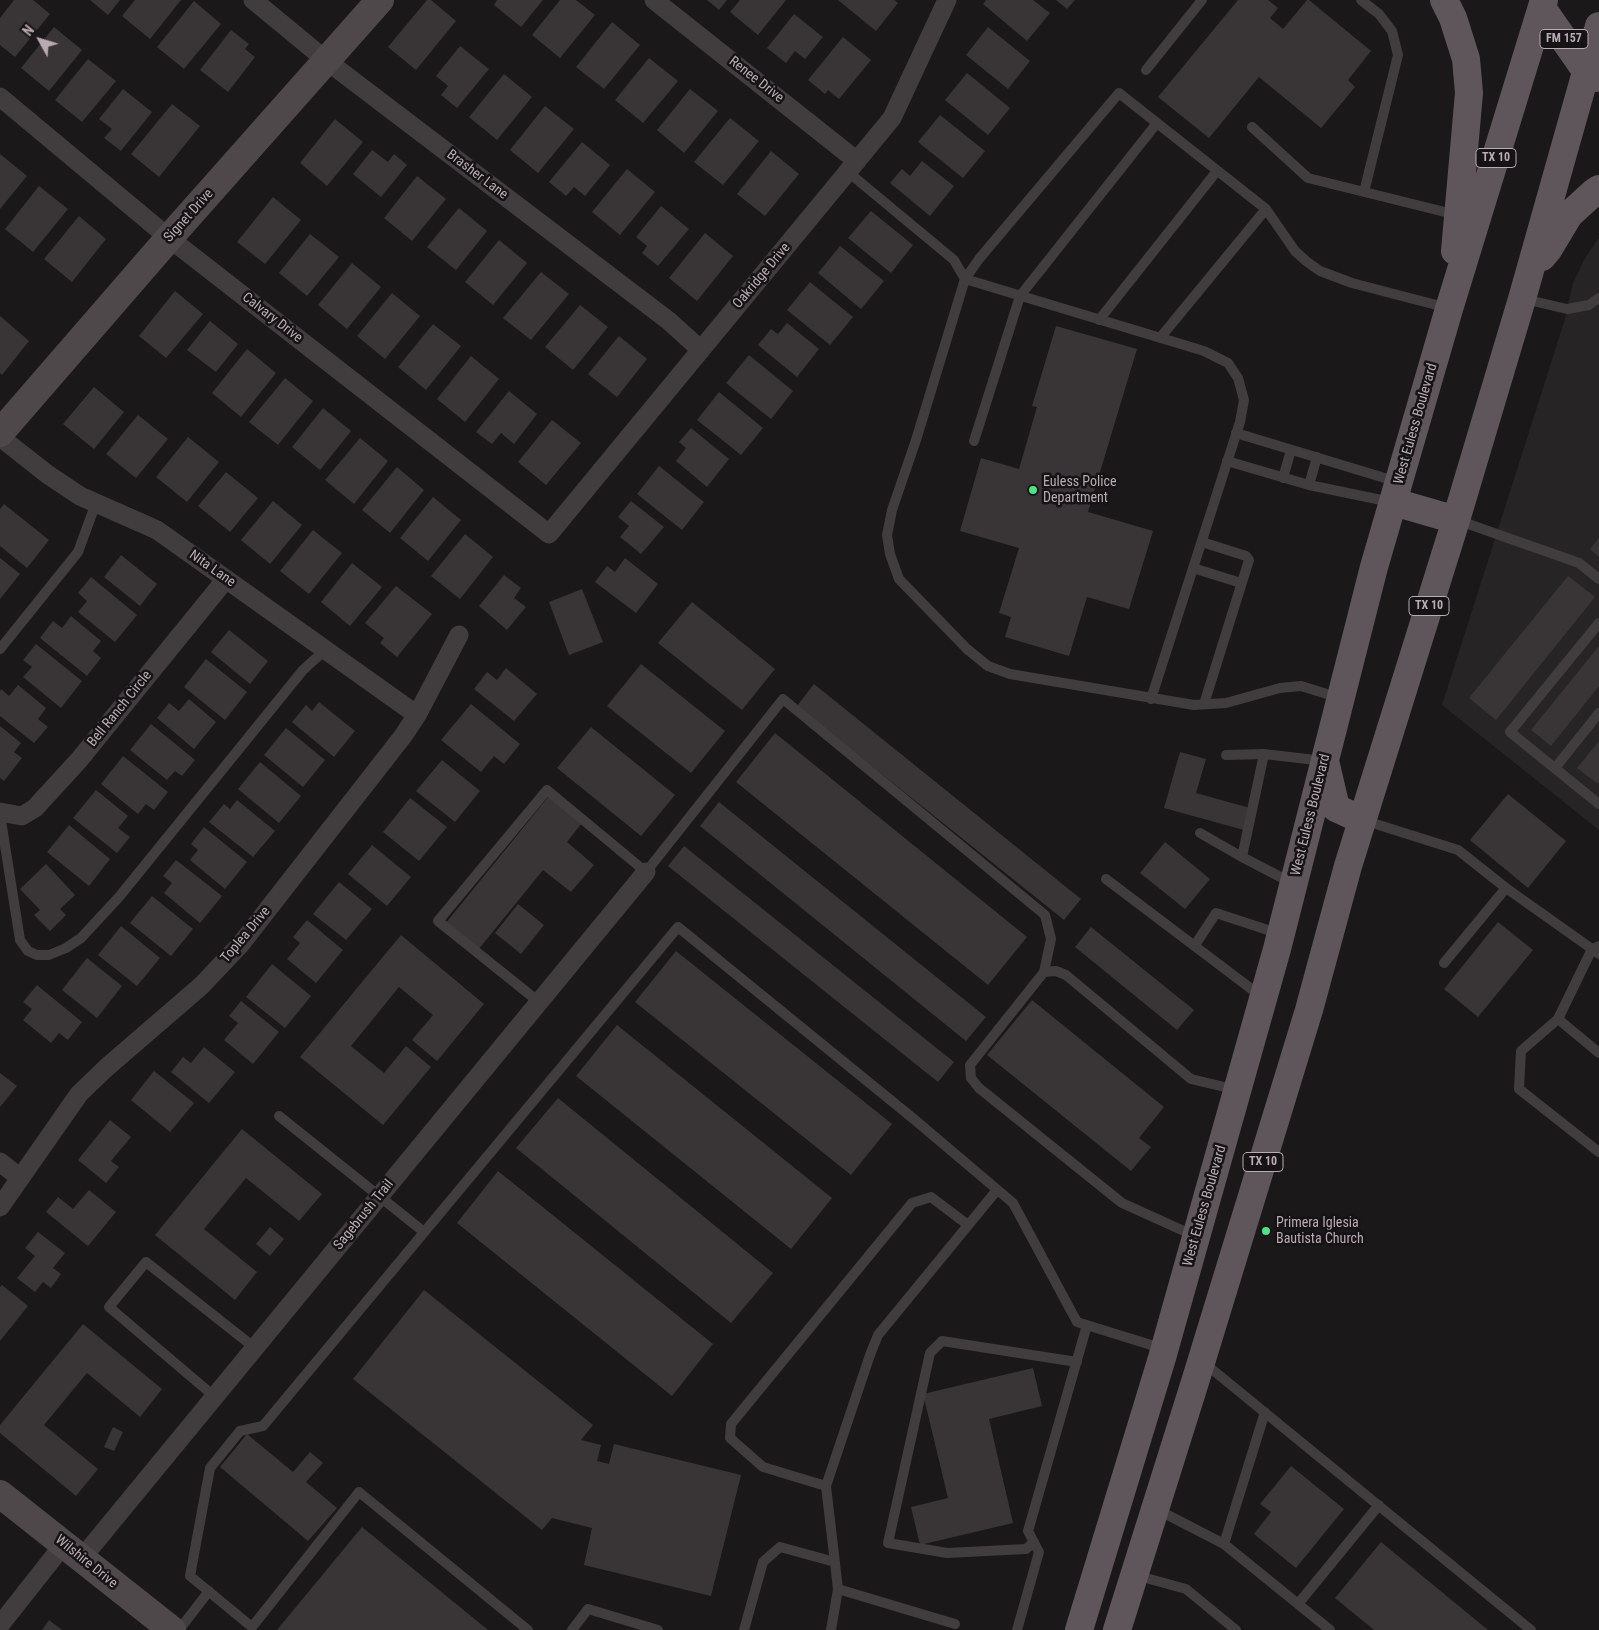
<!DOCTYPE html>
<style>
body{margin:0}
#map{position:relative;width:1599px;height:1630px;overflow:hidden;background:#1a1819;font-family:"Roboto Condensed",sans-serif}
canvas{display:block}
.north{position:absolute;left:15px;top:15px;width:50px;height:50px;-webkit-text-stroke:4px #151314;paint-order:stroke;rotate:309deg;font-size:14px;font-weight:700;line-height:20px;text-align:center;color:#b9abb3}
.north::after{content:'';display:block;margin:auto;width:18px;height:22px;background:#b9abb3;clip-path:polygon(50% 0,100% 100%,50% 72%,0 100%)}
</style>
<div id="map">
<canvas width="1599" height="1630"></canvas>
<div class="north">N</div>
</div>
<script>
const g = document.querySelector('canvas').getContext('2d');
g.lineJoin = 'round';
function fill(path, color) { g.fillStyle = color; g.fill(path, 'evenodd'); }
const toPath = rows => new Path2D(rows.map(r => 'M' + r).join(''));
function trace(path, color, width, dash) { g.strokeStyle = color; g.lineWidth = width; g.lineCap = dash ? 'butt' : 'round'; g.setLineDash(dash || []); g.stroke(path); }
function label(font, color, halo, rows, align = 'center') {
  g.font = font + ' "Roboto Condensed",sans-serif'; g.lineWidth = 5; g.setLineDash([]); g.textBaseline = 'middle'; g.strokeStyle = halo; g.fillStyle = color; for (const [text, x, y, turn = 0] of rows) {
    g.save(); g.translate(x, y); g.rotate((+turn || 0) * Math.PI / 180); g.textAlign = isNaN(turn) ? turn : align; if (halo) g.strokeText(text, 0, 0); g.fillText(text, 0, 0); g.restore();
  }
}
const built = toPath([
 [1599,238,1599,830,1442,705,1565,319,1573,283,1585,258]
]);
const building = toPath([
 [14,0,33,0,50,14,15,57,0,45,0,18],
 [90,0,120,0,108,15],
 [135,0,181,0,150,39,122,16],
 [427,0,431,0,456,21,416,70,388,47],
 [497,0,543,0,521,27,494,5],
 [560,0,576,0,595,15,560,58,532,35],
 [707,0,727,0,719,10],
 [740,0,786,0,758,35,730,12],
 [838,0,894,0,898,3,876,31],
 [986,0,1033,0,1050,13,1027,41,983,4],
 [1056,0,1075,0,1067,9],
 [1238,0,1268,0,1278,8,1270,18,1283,29,1307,0,1309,0,1371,51,1348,80,1355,87,1321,128,1259,77,1209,138,1158,97],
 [194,1,221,24,184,69,157,47],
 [794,14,823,37,805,59,795,51,786,63,767,48],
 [612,22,640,45,604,89,576,67],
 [54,27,82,50,49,91,21,68],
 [988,27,1030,61,1008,89,966,55],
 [231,30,249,44,245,49,255,57,228,92,200,70],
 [843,37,871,60,839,99,828,90,825,94,808,80],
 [460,46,489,69,457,108,441,95,448,86,436,76],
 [649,58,678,81,643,123,615,100],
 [88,59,116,81,82,122,55,100],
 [967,73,1010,108,988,135,945,100],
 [504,74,532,97,497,140,469,117],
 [123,89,152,112,121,151,104,138,112,129,99,119],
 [690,89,718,111,684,153,657,130],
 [172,104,200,126,159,177,131,154],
 [545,106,574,129,538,173,510,150],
 [940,115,985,151,963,178,918,142],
 [730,118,759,141,723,185,694,162],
 [335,119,363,142,327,186,300,163],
 [582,142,610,165,585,196,574,187,566,196,549,182],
 [372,150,388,162,394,154,407,165,381,197,353,174],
 [771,151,799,174,765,216,737,194],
 [0,154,27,176,0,209],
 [922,161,954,186,930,216,890,183,902,169,910,176],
 [627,169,655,192,620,235,592,212],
 [417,176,446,199,412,241,384,218],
 [39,186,68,209,33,252,5,229],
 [273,197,301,220,265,264,237,242],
 [661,206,689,229,658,266,642,253,647,246,636,237],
 [459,208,487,231,456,270,427,247],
 [871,211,913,245,891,273,848,238],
 [79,216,106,239,72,282,44,259],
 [705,233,733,256,697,301,669,278],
 [310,234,339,257,307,296,279,273],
 [499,240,527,263,493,305,465,282],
 [840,246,884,281,861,309,818,273],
 [352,263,381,287,347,329,318,305],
 [541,272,569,294,531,340,503,318],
 [810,282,853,317,830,345,787,310],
 [175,291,203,314,166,358,139,336],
 [392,293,420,316,385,359,357,336],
 [580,305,608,327,573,370,545,347],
 [0,316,29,341,2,375,0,373],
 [210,321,238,344,216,372,187,350],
 [787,323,819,349,797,377,758,345,771,329,778,334],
 [433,324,461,346,426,390,398,367],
 [1056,326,1137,349,1088,512,1153,531,1129,609,1087,597,1069,656,1005,637,1011,617,999,613,1019,548,960,531,981,458,1019,469,1037,407,1032,406],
 [619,336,647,359,617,397,588,374],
 [247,349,276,373,241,417,212,393],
 [749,355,793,391,771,419,726,383],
 [471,356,499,379,465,422,437,399],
 [285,378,313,401,278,445,249,422],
 [94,387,124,412,94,449,63,424],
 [509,391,537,414,514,444,501,433,492,444,476,432],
 [719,392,763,428,741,455,697,420],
 [323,408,351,431,320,470,292,447],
 [138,415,168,439,136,478,106,454],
 [552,420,581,443,546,485,518,462],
 [691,428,729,459,707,487,676,461,686,448,679,442],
 [188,437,219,462,187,502,156,477],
 [360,438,388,461,354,504,325,480],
 [659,466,704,502,682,530,637,494],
 [397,467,424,490,390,533,362,510],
 [226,472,258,498,230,532,198,506],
 [433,497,461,520,428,561,400,538],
 [273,501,302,525,270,564,241,540],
 [631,501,664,527,641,554,620,537,629,526,618,517],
 [4,504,49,540,27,568,0,546,0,509],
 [313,530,342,553,309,594,280,571],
 [465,534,493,557,460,599,431,576],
 [1599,538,1599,557,1590,549],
 [121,555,157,584,140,606,104,577],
 [0,558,20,574,0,599],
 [625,558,658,584,636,613,595,582,607,566,615,572],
 [352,563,382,587,350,626,321,602],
 [504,575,521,588,514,598,526,607,507,630,479,606],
 [1568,576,1595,597,1496,720,1469,698],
 [91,577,137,615,115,642,78,612,87,601,78,593],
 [396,586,432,614,397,657,380,643,384,638,365,623],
 [582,589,603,642,569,655,549,602],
 [692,602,775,669,742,710,658,643],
 [71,616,101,641,93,651,101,658,87,676,40,638,53,621,62,628],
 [229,630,268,661,250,684,211,652],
 [36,644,82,681,61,708,23,677,32,667,23,660],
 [1599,646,1599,686,1551,746,1531,730],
 [206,659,247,692,225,720,184,687],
 [641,664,725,731,691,773,607,706],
 [506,668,537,694,514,721,474,689,487,672,497,680],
 [814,684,1081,899,1064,920,797,706],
 [18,685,46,708,38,719,48,727,34,743,0,716,0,691,1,689,9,696],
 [189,699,216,722,194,749,157,718,169,703,179,711],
 [319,702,355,731,334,757,292,722,306,705,312,711],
 [471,704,520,744,504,764,494,756,481,772,441,740],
 [151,724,195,760,182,776,175,771,167,780,130,750],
 [0,726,21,743,14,752,22,758,4,781,0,778],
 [591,727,675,795,641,836,557,768],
 [286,728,325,760,303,787,264,755],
 [775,733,1027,937,988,985,736,782],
 [1599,741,1599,782,1598,784,1577,768],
 [1180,752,1206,759,1196,793,1250,808,1244,830,1164,808],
 [123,756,168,792,154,810,146,804,138,814,101,784],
 [442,760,480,791,455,822,416,791],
 [260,762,301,796,279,823,238,789],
 [96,790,128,816,118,828,130,837,117,853,73,818],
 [1508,794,1566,841,1528,888,1470,840],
 [549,796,582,823,567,842,594,865,571,892,543,870,478,950,445,924],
 [410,798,447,827,419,861,383,832],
 [237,800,275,831,253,857,209,822,224,804,230,809],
 [719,802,986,1017,966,1041,700,826],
 [69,825,110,859,89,886,47,852],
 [204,827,247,862,225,889,190,860,198,850,191,844],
 [1165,842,1210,879,1185,909,1140,873],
 [372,845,411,877,387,906,348,874],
 [684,846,954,1062,938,1082,668,866],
 [176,860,222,896,200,923,164,893,172,883,163,876],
 [46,864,75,895,60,909,66,915,50,931,34,915,40,910,20,889],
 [339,882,372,909,346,940,313,914],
 [152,896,193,929,171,956,130,923],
 [518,904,544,925,521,954,495,933],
 [307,920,343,950,316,983,287,959,300,943,293,937],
 [1498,922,1533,950,1478,1017,1444,989],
 [121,926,160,958,137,986,98,955],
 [1091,927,1194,1010,1177,1030,1075,947],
 [401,935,484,1004,437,1061,412,1040,433,1015,399,987,351,1046,384,1073,406,1046,431,1067,383,1125,300,1057],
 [676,951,892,1124,851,1175,635,1002],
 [87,958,122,986,97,1018,62,990],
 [272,964,311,996,285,1028,246,997],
 [37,985,82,1022,68,1040,59,1033,51,1043,23,1020,32,1009,23,1002],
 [1032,1000,1164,1107,1139,1138,1151,1147,1131,1171,987,1055],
 [241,1001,279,1032,253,1064,224,1040,238,1023,229,1016],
 [617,1025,832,1198,791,1249,576,1076],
 [204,1047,235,1072,209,1103,171,1072,183,1057,191,1063],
 [154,1071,194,1103,170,1132,131,1100],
 [0,1073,17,1086,0,1107],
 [558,1098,773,1273,731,1323,516,1148],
 [110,1120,131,1137,111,1161,119,1167,106,1183,78,1160],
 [242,1129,322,1194,299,1221,246,1178,204,1229,257,1272,235,1300,155,1235],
 [498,1171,713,1344,672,1396,457,1223],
 [89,1190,116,1212,88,1246,46,1212,58,1197,73,1209],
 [270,1227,284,1239,270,1256,256,1244],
 [38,1232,65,1253,53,1268,61,1274,51,1288,43,1282,35,1292,17,1278,35,1256,25,1248],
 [2,1285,28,1306,0,1341,0,1287],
 [424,1290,593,1425,581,1440,601,1445,597,1461,609,1464,614,1444,741,1475,711,1596,584,1565,592,1528,552,1518,542,1530,353,1379],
 [83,1324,162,1389,140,1417,87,1373,44,1425,98,1469,76,1496,0,1433,0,1425],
 [1033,1368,1042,1406,989,1419,1013,1523,920,1545,911,1507,948,1498,923,1394],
 [113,1427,123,1432,114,1451,104,1447],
 [247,1434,293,1472,310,1452,323,1463,306,1482,337,1508,308,1541,220,1467],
 [1291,1466,1344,1509,1296,1568,1254,1534,1271,1512,1260,1504],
 [362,1527,488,1630,277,1630],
 [1381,1542,1488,1630,1374,1630,1335,1598],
 [49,1620,62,1630,42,1630]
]);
const lane = toPath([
 [1361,0,1379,14,1392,31,1398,55,1364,192],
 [1146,70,1202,0],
 [1252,127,1308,178,1457,215],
 [848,172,954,260,965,279,1204,351,1228,363,1238,378,1244,400,1240,422,1151,699],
 [1524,299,1567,309,1589,305,1599,298],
 [1099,320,1217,171],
 [1160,338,1266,209],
 [1236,433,1398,482],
 [974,441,1020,296,1157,123],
 [1227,461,1309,485,1391,502],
 [1283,478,1291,450],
 [1309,485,1317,457],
 [1457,520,1579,563,1599,579],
 [1202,542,1246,556,1249,560,1204,704],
 [1193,568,1241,583],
 [1599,623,1510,732,1599,804],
 [0,649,78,552,96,503],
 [1340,698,1301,686,1280,688,1226,703,1194,705,1010,674,988,666,967,649,899,579,890,554,887,535,892,510,916,440,965,279,979,259,1119,93,1266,209,1295,251,1306,261,1320,271,1352,283,1448,308],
 [1226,755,1264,754,1324,761],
 [1555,768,1599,713],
 [0,814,20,940,28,951,37,955,49,955,66,948,81,938,119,897,303,670,325,650],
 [1363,820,1458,850,1506,888,1592,949,1599,946],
 [1200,833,1242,857,1264,754],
 [1242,857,1292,883],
 [1106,879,1262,997],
 [1195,945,1216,913,1280,934],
 [1599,954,1592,949,1558,1019,1599,1053],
 [1444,963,1506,888],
 [539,1002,438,921,547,790,646,872,783,699,1045,915,1051,939,1044,972],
 [1558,1019,1521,1051,1519,1089,1599,1152],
 [279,1116,424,1232],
 [1195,1236,1122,1203,979,1088,971,1078,970,1065,1044,972,1056,971,1066,975,1191,1079,1237,1090],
 [1203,1362,1531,1630],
 [215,1397,109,1307,146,1262,255,1348],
 [826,1486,763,1467,730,1438,731,1424,912,1203,931,1197,968,1225],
 [1156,1509,1224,1544,1330,1630],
 [1034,1542,1026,1549,947,1553,888,1543,930,1353,942,1341,1077,1362],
 [1224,1544,1265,1412],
 [1135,1575,1186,1589,1236,1630],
 [838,1589,955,1624],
 [1298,1604,1379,1505],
 [179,1630,209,1591],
 [528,1630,359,1492,252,1627,190,1576,210,1468,240,1431,263,1426,678,927,915,1120,1013,1203,1077,1322,1164,1349],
 [572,1630,588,1609,658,1630],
 [744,1630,763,1562,780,1547,835,1562],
 [831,1630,838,1589,826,1486,870,1355,878,1335,997,1190],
 [1017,1630,1039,1552,1028,1531,1087,1325]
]);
const street = toPath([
 [253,0,327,61,669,321,701,350],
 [654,0,857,161],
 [0,97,169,238,549,534,892,118,947,0],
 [0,437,47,474,80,496,157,530,417,715],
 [0,812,22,816,35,808,79,760,226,579],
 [0,1162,20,1178],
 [0,1207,79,1094,106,1068,201,986,240,945,403,736,417,715,459,635],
 [82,1558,646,872],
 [0,1625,64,1544]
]);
const secondary = toPath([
 [0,433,169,238,380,0],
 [0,1494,172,1630]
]);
const primary = toPath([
 [1444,0,1453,18,1466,59,1469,93,1455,251],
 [1542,8,1586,71,1595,78],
 [1542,257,1548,250,1569,215,1593,193,1599,189],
 [1394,502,1456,520],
 [1326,765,1336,808,1362,820],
 [1079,1630,1162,1358,1277,949,1374,567,1449,309,1544,0],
 [1117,1630,1195,1382,1309,1010,1348,866,1456,520,1522,299,1599,26]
]);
const markers = [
 [1033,490,5,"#43e786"],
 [1266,1231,5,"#43e786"]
];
const shields = [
 [1564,39,48],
 [1496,158,40],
 [1429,606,40],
 [1263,1162,40]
];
const shieldNames = [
 ["FM 157",1564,39],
 ["TX 10",1496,158],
 ["TX 10",1429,606],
 ["TX 10",1263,1162]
];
const streetNames = [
 ["Renee Drive",756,80,38],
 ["Brasher Lane",477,175,37],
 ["Signet Drive",189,216,-48],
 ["Oakridge Drive",762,276,-50],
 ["Calvary Drive",272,318,38],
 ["West Euless Boulevard",1416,424,-74],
 ["Nita Lane",212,569,35],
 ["Bell Ranch Circle",120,709,-51],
 ["West Euless Boulevard",1311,815,-76],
 ["Toplea Drive",246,935,-50],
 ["West Euless Boulevard",1205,1206,-74],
 ["Sagebrush Trail",364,1215,-51],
 ["Wilshire Drive",86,1562,39]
];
const poiNames = [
 ["Euless Police",1043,482],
 ["Department",1043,498],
 ["Primera Iglesia",1276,1223],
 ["Bautista Church",1276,1239]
];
fill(built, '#272425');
fill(building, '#393537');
trace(lane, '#413c3e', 10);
trace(street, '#413c3e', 19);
trace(secondary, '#4f484b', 28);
trace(primary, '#5e565a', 28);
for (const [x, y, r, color] of markers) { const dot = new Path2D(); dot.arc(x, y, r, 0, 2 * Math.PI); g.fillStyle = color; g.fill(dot); trace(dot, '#151314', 2); }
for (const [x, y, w] of shields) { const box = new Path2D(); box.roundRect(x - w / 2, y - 9.5, w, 19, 4); g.fillStyle = '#151314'; g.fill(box); trace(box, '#b9abb3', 1); }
label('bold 12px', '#b9abb3', null, shieldNames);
label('14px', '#b9abb3', '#151314', streetNames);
label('14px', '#b9abb3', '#151314', poiNames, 'left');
</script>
